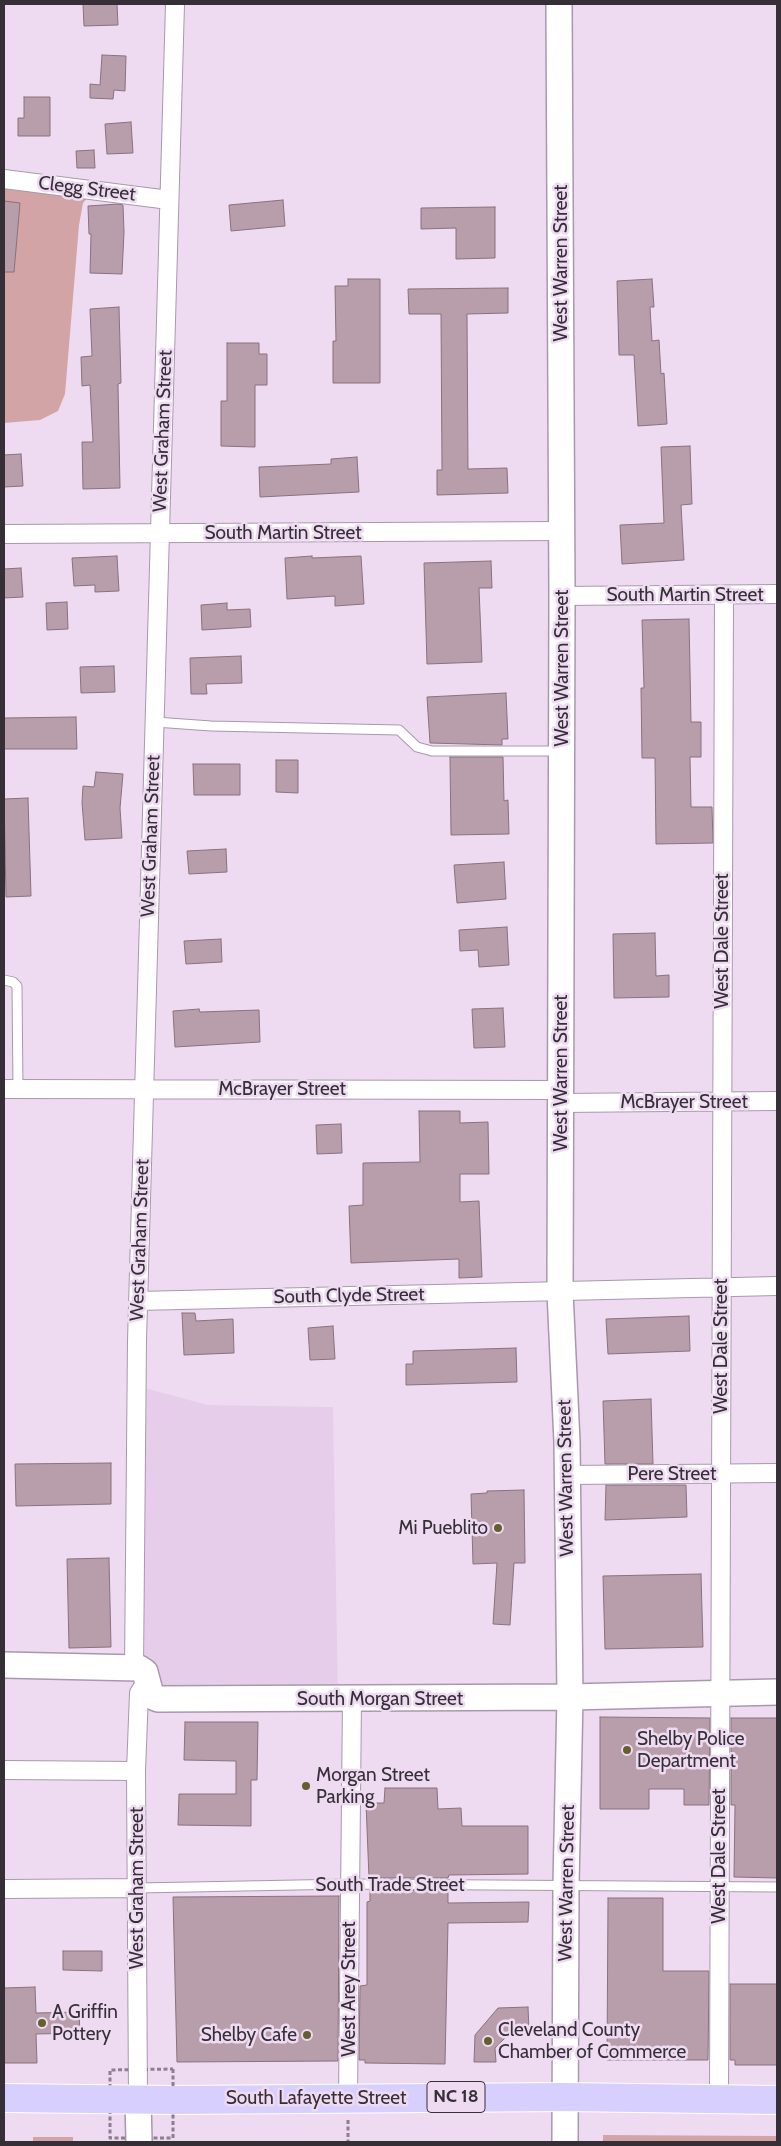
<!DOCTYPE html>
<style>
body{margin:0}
#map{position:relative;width:781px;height:2146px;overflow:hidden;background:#eedbf2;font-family:Cabin,sans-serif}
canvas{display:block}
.frame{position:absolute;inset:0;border:5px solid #362f37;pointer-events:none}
</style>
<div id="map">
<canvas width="781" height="2146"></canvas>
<div class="frame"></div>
</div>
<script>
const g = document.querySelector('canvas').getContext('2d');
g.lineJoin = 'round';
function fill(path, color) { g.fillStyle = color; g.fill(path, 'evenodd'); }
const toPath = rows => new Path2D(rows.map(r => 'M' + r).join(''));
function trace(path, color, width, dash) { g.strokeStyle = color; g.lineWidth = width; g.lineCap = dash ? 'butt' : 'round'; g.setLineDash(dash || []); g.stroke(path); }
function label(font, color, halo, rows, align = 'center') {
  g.font = font + ' Cabin,sans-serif'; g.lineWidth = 5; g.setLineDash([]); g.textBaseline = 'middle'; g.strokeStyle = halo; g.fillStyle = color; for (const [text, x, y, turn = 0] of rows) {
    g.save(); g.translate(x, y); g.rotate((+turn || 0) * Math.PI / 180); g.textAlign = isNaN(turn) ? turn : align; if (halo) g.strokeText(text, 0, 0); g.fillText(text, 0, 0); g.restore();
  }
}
const built = toPath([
 [137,1386,208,1405,333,1407,338,1699,158,1699,143,1670]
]);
const green = toPath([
 [4,179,94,190,83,203,79,225,65,394,58,411,40,420,4,423],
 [603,2135,777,2136,777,2142,603,2142],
 [33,2137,73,2137,73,2142,33,2142]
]);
const building = toPath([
 [83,4,117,4,118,25,84,26,83,4],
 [102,55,126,56,125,91,114,90,113,99,90,98,90,84,100,85,102,55],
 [24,97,50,97,50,136,18,136,18,118,24,118,24,97],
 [131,122,133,153,107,154,105,124,131,122],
 [94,150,95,168,77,168,76,151,94,150],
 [283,200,285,226,231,231,229,205,283,200],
 [4,201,20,203,14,272,4,272,4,201],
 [118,204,123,205,124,232,122,274,90,273,91,234,89,234,88,206,118,204],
 [495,207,495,258,456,259,456,228,421,229,421,208,495,207],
 [348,279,380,279,380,383,333,383,333,341,336,341,335,286,348,286,348,279],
 [652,279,654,307,650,307,652,341,659,340,661,374,664,373,667,424,638,426,634,355,619,355,617,281,652,279],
 [508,288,508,313,467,314,468,469,507,468,508,493,437,495,437,470,442,470,441,314,409,314,408,289,508,288],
 [119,307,121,383,118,384,120,488,83,489,82,442,93,442,90,385,82,386,81,357,92,356,90,309,119,307],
 [227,343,259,343,259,354,267,354,267,385,255,385,255,447,221,446,221,401,227,401,227,343],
 [690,446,692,504,681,505,684,560,622,564,620,525,664,523,661,447,690,446],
 [21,454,23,486,4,487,4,455,21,454],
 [357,457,359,492,260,497,259,467,331,464,331,459,357,457],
 [117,556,119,591,95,592,95,585,74,586,72,558,117,556],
 [312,556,312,558,361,556,364,604,335,606,335,596,287,599,285,558,312,556],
 [491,561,492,588,479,588,482,662,427,664,424,563,491,561],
 [21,568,23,597,4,598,4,569,21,568],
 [67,602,68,629,47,630,46,603,67,602],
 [227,603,227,610,250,609,251,627,202,630,201,605,227,603],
 [689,619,691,722,701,722,701,757,690,757,691,807,712,807,713,843,656,844,655,758,642,758,641,688,644,688,642,620,689,619],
 [241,656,242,683,206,684,207,694,191,694,190,658,241,656],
 [114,666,115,692,81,693,80,667,114,666],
 [506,693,508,739,502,739,502,745,430,743,427,697,506,693],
 [76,717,77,749,4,749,4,718,76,717],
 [450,757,503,757,504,801,508,800,509,834,451,835,450,757],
 [276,760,298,760,298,793,276,792,276,760],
 [193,764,240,764,240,795,194,795,193,764],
 [96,772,123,774,120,808,122,838,85,840,82,803,83,786,94,787,96,772],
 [28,798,31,896,6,897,4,799,28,798],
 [226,849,227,872,189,874,187,851,226,849],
 [504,862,506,899,457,903,454,865,504,862],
 [507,927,509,965,479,967,478,950,460,951,459,930,507,927],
 [655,933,656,976,669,975,669,997,614,998,613,934,655,933],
 [221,939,222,962,186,964,184,941,221,939],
 [503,1008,505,1047,474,1048,472,1009,503,1008],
 [199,1009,200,1012,259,1010,260,1042,175,1047,173,1011,199,1009],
 [419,1111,460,1111,460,1123,488,1122,489,1174,460,1174,460,1202,479,1201,482,1277,459,1278,459,1259,351,1263,349,1206,363,1205,363,1163,420,1162,419,1111],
 [341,1124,342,1153,317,1154,316,1125,341,1124],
 [182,1313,195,1313,196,1321,233,1319,234,1353,184,1355,182,1313],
 [689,1316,690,1351,608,1354,606,1319,689,1316],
 [333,1326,335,1359,310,1360,308,1328,333,1326],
 [516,1348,517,1382,406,1385,406,1364,413,1364,413,1351,516,1348],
 [651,1399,653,1464,605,1464,603,1401,651,1399],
 [111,1463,111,1504,16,1506,15,1464,111,1463],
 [606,1485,686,1485,687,1517,605,1520,606,1485],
 [524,1490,525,1563,514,1563,510,1625,493,1624,497,1563,473,1564,471,1494,487,1493,487,1491,524,1490],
 [109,1558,111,1647,69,1648,67,1559,109,1558],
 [701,1574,703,1647,605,1649,603,1576,701,1574],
 [600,1717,710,1718,709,1805,684,1805,684,1789,649,1789,649,1809,600,1809,600,1717],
 [731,1718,777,1718,777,1878,734,1877,735,1805,731,1805,731,1718],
 [185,1722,258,1722,257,1780,251,1780,251,1826,178,1825,179,1794,236,1794,236,1761,184,1760,185,1722],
 [385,1788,437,1788,438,1809,461,1808,462,1826,528,1826,528,1874,449,1875,448,1878,369,1878,366,1803,384,1803,385,1788],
 [370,1890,448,1891,448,1903,529,1902,528,1922,448,1923,445,2064,365,2063,365,2060,359,2060,360,1986,367,1985,367,1902,370,1901,370,1890],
 [339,1896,338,2061,177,2062,173,1897,339,1896],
 [608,1898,663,1898,663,1971,709,1971,708,2060,607,2060,608,1898],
 [63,1951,102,1951,102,1971,63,1970,63,1951],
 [730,1984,777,1984,777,2065,735,2065,735,2060,730,2060,730,1984],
 [35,1987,36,2013,79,2012,80,2033,36,2034,37,2063,4,2063,4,1988,35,1987],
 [528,2007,529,2029,514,2029,495,2048,496,2062,474,2062,475,2035,498,2008,528,2007]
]);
const path = toPath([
 [173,2069,173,2138,110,2138,110,2070,173,2069],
 [348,2120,348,2142]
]);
const lane = toPath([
 [155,722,211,726,399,730,417,747,432,751,559,751],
 [4,980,13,982,17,986,18,1089],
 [138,1888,350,1884,777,1887]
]);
const street = toPath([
 [4,179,169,200],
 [4,534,562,531],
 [562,596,777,594],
 [4,1089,561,1090],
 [561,1103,777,1101],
 [138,1301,777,1286],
 [568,1475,777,1473],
 [134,1668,137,1341,175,4],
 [4,1770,136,1771],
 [4,1889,138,1888],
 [348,2098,352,1699],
 [719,2098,724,595],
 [138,2099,136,1771,139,1693,148,1679]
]);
const secondary = toPath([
 [559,4,562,596,560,1292,567,1442,570,1697,566,1885,565,2142],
 [4,1665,139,1668,145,1672,150,1691,153,1697,158,1699,570,1697,777,1692],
 [138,2099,139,2142]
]);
const primary = toPath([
 [4,2098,173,2100,565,2097,777,2100]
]);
const markers = [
 [498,1528,5,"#655f2b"],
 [627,1750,5,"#655f2b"],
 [306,1786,5,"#655f2b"],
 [42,2023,5,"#655f2b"],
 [307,2035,5,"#655f2b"],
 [488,2041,5,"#655f2b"]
];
const shields = [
 [456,2097,58]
];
const shieldNames = [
 ["NC 18",456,2097]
];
const streetNames = [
 ["Clegg Street",87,189,7],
 ["West Warren Street",561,263,-90],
 ["West Graham Street",163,431,-88],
 ["South Martin Street",283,533],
 ["South Martin Street",685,595],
 ["West Warren Street",562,668,-90],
 ["West Graham Street",151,836,-88],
 ["West Dale Street",722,941,-90],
 ["West Warren Street",561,1073,-90],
 ["McBrayer Street",282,1089],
 ["McBrayer Street",684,1102],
 ["West Graham Street",140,1240,-88],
 ["South Clyde Street",349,1296,-1],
 ["West Dale Street",721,1346,-90],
 ["Pere Street",672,1474],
 ["West Warren Street",566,1478,-91],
 ["South Morgan Street",380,1699],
 ["West Dale Street",719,1856,-90],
 ["West Warren Street",567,1883,-89],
 ["South Trade Street",390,1885],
 ["West Graham Street",137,1888,-90],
 ["West Arey Street",349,1989,-90],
 ["South Lafayette Street",316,2098]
];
const poiNames = [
 ["Mi Pueblito",488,1528,"right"],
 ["Shelby Police",637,1739],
 ["Department",637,1761],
 ["Morgan Street",316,1775],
 ["Parking",316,1797],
 ["A Griffin",52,2012],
 ["Pottery",52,2034],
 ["Cleveland County",498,2030],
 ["Chamber of Commerce",498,2052],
 ["Shelby Cafe",297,2035,"right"]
];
fill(built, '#e6ceeb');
fill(green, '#d3a4a5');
fill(building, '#b89daa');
trace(building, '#8a717d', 1);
trace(lane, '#a998ad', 11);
trace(street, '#a998ad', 20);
trace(secondary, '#a998ad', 28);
trace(primary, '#fff', 30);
trace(path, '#8c7f8e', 3, [4, 2.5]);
trace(lane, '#fff', 9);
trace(street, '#fff', 18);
trace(secondary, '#fff', 25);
trace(primary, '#d7cffe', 28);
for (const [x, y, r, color] of markers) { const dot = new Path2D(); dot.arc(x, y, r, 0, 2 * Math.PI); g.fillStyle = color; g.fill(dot); trace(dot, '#eedbf2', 2); }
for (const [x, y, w] of shields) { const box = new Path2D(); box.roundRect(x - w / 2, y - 15.5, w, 31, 4); g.fillStyle = '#eedbf2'; g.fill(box); trace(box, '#362f37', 1); }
label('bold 18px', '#362f37', null, shieldNames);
label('19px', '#362f37', '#eedbf2', streetNames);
label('19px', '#362f37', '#eedbf2', poiNames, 'left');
</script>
